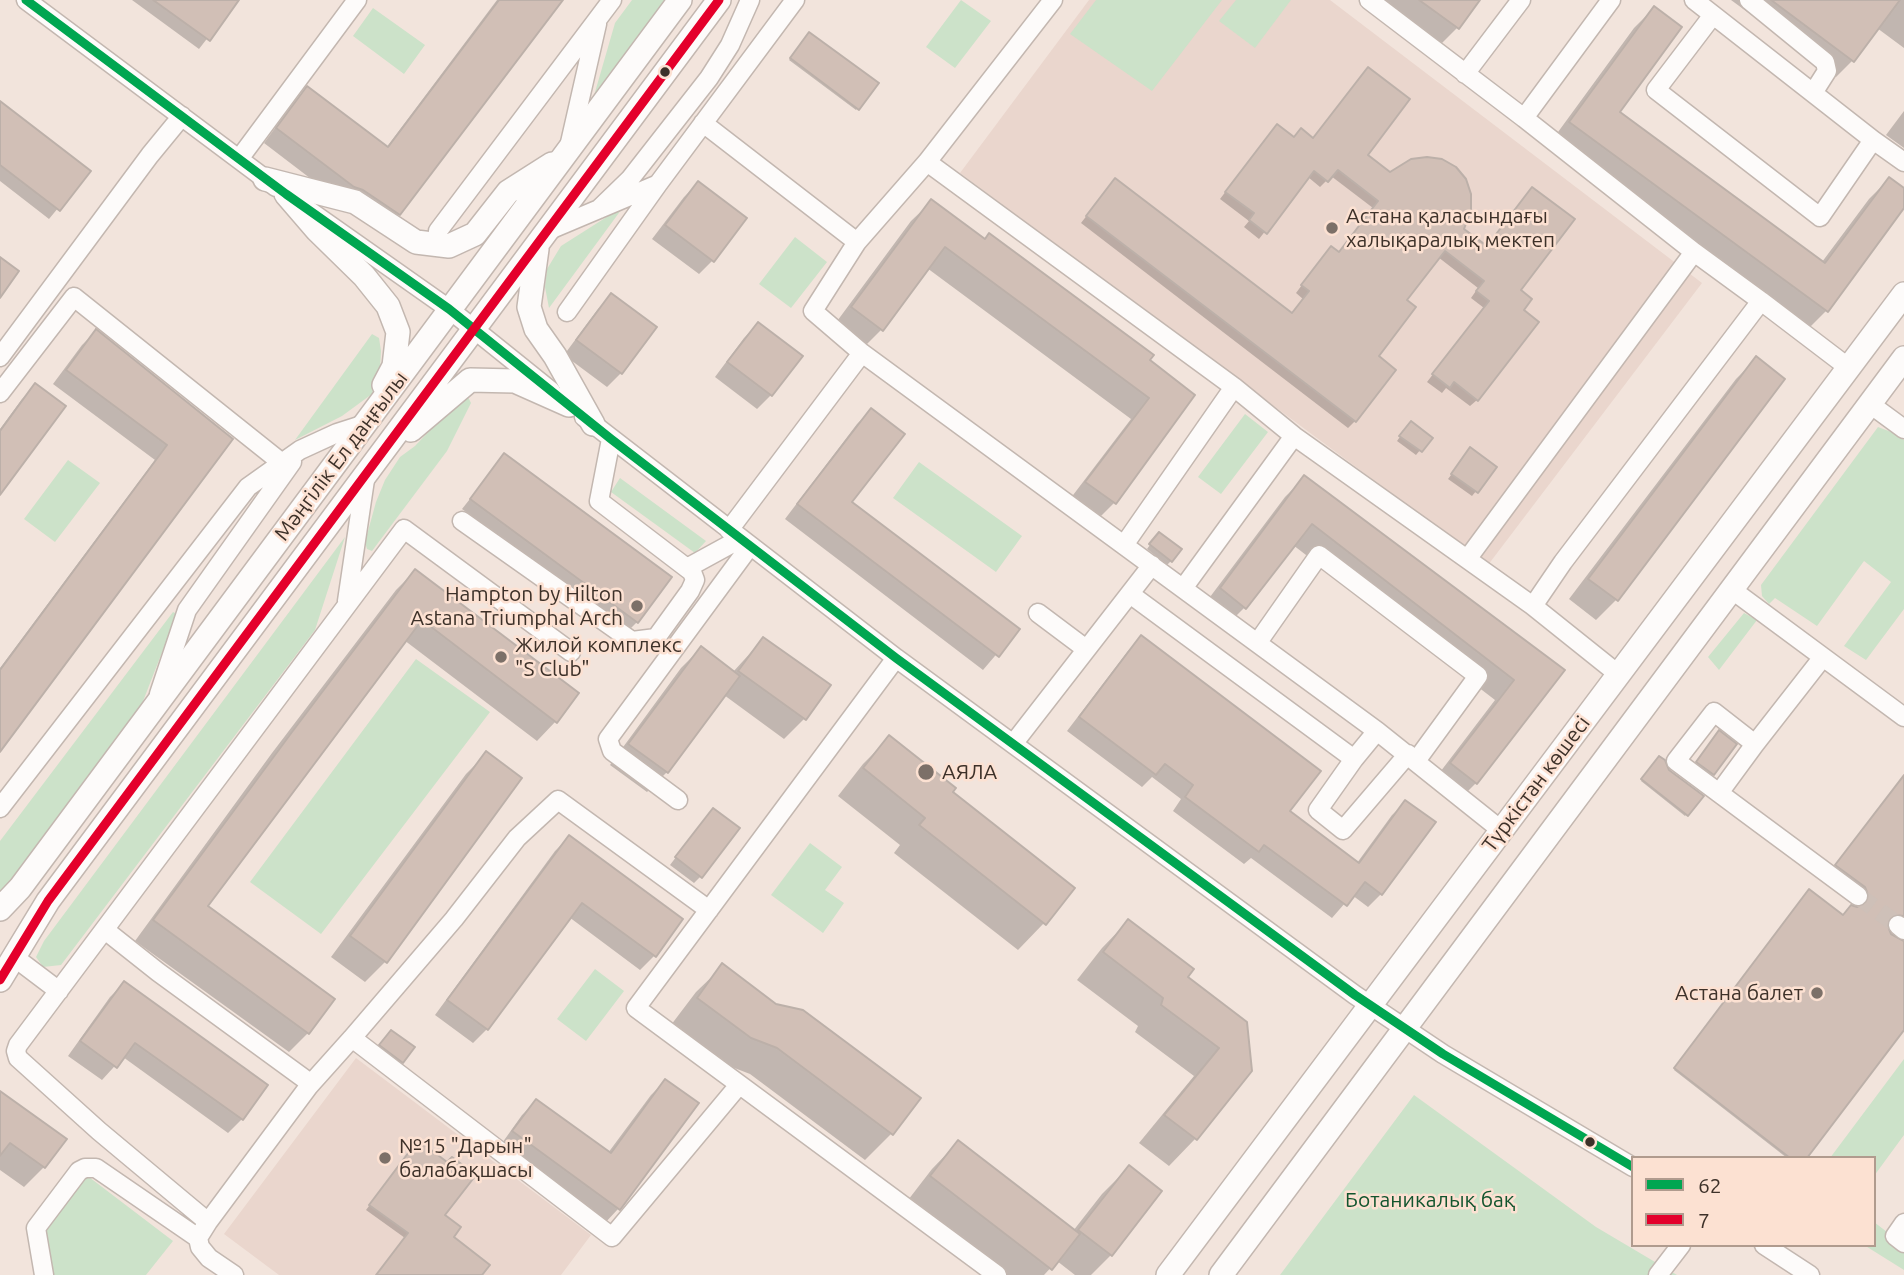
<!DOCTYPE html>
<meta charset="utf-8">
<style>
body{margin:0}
#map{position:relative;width:1904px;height:1275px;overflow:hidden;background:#f2e4dc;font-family:Ubuntu,sans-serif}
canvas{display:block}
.legend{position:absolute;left:1631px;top:1156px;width:245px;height:91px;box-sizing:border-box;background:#fce1d2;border:2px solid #b09b8e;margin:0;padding:9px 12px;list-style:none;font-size:21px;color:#3d3129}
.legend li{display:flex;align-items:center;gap:14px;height:35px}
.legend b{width:35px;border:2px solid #b09b8e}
</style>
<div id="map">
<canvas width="1904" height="1275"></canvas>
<ul class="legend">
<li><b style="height:9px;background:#00a651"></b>62</li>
<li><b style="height:9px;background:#e4002b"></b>7</li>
</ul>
</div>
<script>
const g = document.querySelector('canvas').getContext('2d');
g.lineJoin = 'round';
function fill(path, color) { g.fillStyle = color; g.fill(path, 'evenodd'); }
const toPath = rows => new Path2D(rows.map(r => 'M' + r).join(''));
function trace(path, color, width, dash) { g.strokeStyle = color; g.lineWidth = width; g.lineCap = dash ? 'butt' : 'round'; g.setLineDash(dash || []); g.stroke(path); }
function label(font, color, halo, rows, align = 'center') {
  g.font = font + ' Ubuntu,sans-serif'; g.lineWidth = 5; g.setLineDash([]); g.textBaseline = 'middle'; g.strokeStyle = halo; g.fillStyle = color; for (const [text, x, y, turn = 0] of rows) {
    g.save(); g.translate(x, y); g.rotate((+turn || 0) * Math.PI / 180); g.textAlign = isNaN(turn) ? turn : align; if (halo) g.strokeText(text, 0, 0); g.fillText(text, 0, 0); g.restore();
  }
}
const education = toPath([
 [1089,0,1330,0,1702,283,1488,565,960,173],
 [356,1058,591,1235,561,1275,279,1275,224,1234]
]);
const green = toPath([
 [632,0,672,0,589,113,615,23],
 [961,0,991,21,955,68,926,47],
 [1096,0,1222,0,1152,91,1070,34],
 [1236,0,1291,0,1255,48,1219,21],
 [373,8,425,45,404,74,353,36],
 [624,206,549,308,545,287,547,269,561,246],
 [795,237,827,262,791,308,759,284],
 [372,334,379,338,381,351,380,369,372,394,342,416,295,440],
 [468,397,471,403,447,451,372,551,367,549,365,542,376,502,385,480,400,457,415,446,454,405],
 [1245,414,1268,432,1221,494,1198,477],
 [1878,427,1894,433,1904,440,1904,609,1866,660,1844,646,1891,582,1864,561,1817,626,1775,598,1769,604,1762,596,1761,585],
 [68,460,100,483,55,542,24,519],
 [919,462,1022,536,996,572,893,498],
 [620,478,706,541,695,553,611,492],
 [345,537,315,630,61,965,43,967,36,957,44,941],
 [173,612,177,614,138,714,0,898,0,841],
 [1744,613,1757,620,1719,670,1708,657],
 [416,659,490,712,321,934,250,882],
 [810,843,842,867,825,890,844,903,823,933,771,895],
 [595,969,624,991,586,1041,557,1019],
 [1904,1059,1904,1135,1874,1176,1874,1158,1830,1158],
 [1414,1095,1596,1227,1677,1275,1280,1275],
 [85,1174,173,1241,146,1275,53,1275,43,1231],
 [1874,1222,1887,1232,1888,1241,1904,1253,1904,1270,1864,1245,1874,1245]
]);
const shadow = toPath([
 [132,0,237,0,199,49],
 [497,0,561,0,399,214,385,228,340,201,264,143,294,102,307,88,386,148],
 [1372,0,1478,0,1457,28,1437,48],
 [1731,0,1904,0,1904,48,1877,28,1853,60,1836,77],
 [1654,8,1617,112,1822,262,1869,199,1889,179,1904,190,1904,205,1826,311,1806,331,1550,143,1634,28],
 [810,34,876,84,856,110,789,60],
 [1368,69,1365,155,1486,248,1526,196,1518,290,1521,310,1477,400,1470,406,1446,388,1442,393,1427,382,1484,308,1471,298,1478,288,1438,257,1405,300,1376,357,1355,421,1348,428,1081,223,1109,187,1291,314,1303,299,1296,293,1325,254,1338,253,1373,208,1331,176,1320,187,1308,177,1259,239,1244,227,1249,221,1220,199,1271,132,1293,138,1313,139],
 [0,103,88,172,49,219,0,181],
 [1904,111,1904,148,1886,135],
 [698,183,713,260,699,274,652,239,684,197],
 [932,201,1193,395,1114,503,1094,523,1067,503,1131,419,927,268,882,329,862,349,832,328,911,221],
 [612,295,621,373,607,387,564,355,598,309],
 [758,324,771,395,757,409,715,377,744,338],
 [96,331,231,439,0,749,0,668,155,460,53,384,82,345],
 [1756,359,1783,379,1616,600,1596,620,1569,599,1736,379],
 [36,386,0,492,0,429,22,399],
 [871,410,850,503,1017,630,983,670,785,519,857,424],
 [1407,427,1430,438,1416,455,1397,441],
 [1467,454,1495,468,1472,496,1448,479],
 [504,456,637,622,628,631,462,509],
 [1305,477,1563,671,1476,783,1456,803,1431,784,1495,700,1293,545,1245,607,1225,627,1201,609,1285,497],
 [1155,538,1171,561,1167,565,1147,549],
 [415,571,556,721,537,741,404,640,206,907,308,1033,289,1052,135,941,272,753,396,590],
 [1141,638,1287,812,1357,863,1392,815,1406,802,1381,894,1368,907,1352,895,1332,918,1251,858,1244,864,1173,811,1181,799,1152,777,1142,787,1067,731,1128,651],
 [763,639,828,686,804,719,784,739,724,695,667,772,647,792,610,765,681,668,701,648,733,672],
 [1719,733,1735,745,1712,776,1696,764],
 [889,738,950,792,1044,923,1018,950,894,853,900,845,838,796,863,764],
 [486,754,520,779,385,962,365,982,331,957,466,774],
 [1660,758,1668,771,1701,796,1685,816,1641,781],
 [1904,777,1904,920,1898,915,1888,918,1885,929,1896,941,1904,942,1904,1027,1805,1158,1787,1158,1674,1070,1809,891,1843,917,1866,905,1869,899,1864,889,1835,867],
 [707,816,701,876,694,883,670,865],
 [569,837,681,920,654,956,640,970,569,917,487,1029,473,1043,435,1015,555,851],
 [1128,921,1186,978,1250,1071,1195,1139,1169,1166,1139,1143,1194,1076,1135,1032,1138,1026,1077,980,1102,948],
 [723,966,892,1133,865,1160,750,1074,724,1064,671,1025,696,992],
 [124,983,242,1119,228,1133,123,1057,102,1080,68,1056,110,997],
 [387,1036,402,1062,398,1066,377,1049],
 [665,1081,618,1209,605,1223,500,1146,522,1115,536,1101,608,1153,651,1095],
 [0,1093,44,1167,24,1187,0,1170],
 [958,1142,1073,1231,1102,1194,1129,1167,1160,1191,1111,1255,1091,1275,1075,1275,1057,1261,1044,1275,997,1275,905,1204,932,1169],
 [414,1146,451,1237,480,1275,377,1275,405,1238,366,1210]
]);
const building = toPath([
 [153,0,239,0,210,41,153,0],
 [499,0,563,0,400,215,363,190,354,187,276,128,307,86,388,147,499,0],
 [1419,0,1480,0,1459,29,1419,0],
 [1771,0,1900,0,1854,62,1771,0],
 [1654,6,1682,27,1620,112,1825,263,1889,177,1904,188,1904,208,1828,312,1569,122,1654,6],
 [809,32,879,83,859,110,790,58,809,32],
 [1368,67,1410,99,1368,155,1390,172,1411,159,1427,157,1442,159,1456,167,1466,179,1471,194,1471,210,1464,229,1487,246,1532,187,1575,219,1521,290,1532,299,1524,310,1539,322,1478,401,1454,382,1450,388,1432,374,1489,301,1476,291,1484,281,1445,251,1407,300,1416,307,1379,356,1396,370,1356,422,1086,216,1115,178,1292,313,1309,291,1301,285,1331,246,1339,252,1378,201,1338,170,1328,182,1314,171,1267,234,1249,220,1254,213,1225,192,1277,124,1294,137,1301,128,1313,138,1368,67],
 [0,101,91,171,60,211,0,165,0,101],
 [698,181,747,218,714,262,665,225,698,181],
 [931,199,985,239,989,233,1154,355,1150,360,1195,395,1116,504,1085,482,1149,398,945,247,883,331,851,307,931,199],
 [0,257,19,271,0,298,0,257],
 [611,293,657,327,622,374,576,340,611,293],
 [758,322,803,356,772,396,727,362,758,322],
 [96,329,233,439,0,752,0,670,167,445,66,370,96,329],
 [1756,356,1785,379,1618,601,1588,579,1756,356],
 [35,383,66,406,0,495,0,431,35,383],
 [871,408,905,434,852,502,1020,629,999,657,797,504,871,408],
 [1411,421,1433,438,1422,452,1399,436,1411,421],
 [1470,447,1497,467,1478,493,1451,474,1470,447],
 [504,453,672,577,638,623,470,499,504,453],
 [1304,475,1565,670,1477,784,1450,763,1514,680,1312,524,1246,609,1220,588,1304,475],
 [1159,532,1182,549,1172,562,1149,544,1159,532],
 [415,569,579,693,557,723,422,620,208,906,335,999,309,1034,153,920,292,732,415,569],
 [1141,635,1321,771,1290,811,1359,863,1405,800,1436,822,1382,895,1365,882,1347,906,1264,845,1259,852,1185,797,1193,785,1165,764,1156,775,1079,717,1141,635],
 [763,637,831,685,806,720,738,671,763,637],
 [701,646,740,676,668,773,628,744,701,646],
 [1719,730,1737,744,1714,775,1696,762,1719,730],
 [889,735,956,788,953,792,1075,888,1046,925,919,825,925,818,863,768,889,735],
 [486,751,522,778,387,963,350,936,486,751],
 [1659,756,1665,760,1669,770,1704,796,1688,816,1641,779,1659,756],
 [1904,775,1904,916,1893,915,1887,924,1891,934,1904,941,1904,1030,1807,1158,1790,1158,1674,1068,1809,889,1843,915,1851,905,1857,907,1867,903,1869,897,1865,887,1835,865,1904,775],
 [713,808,740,828,702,878,675,857,713,808],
 [569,835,683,919,656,957,582,903,488,1030,447,1000,569,835],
 [1128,919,1194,969,1188,977,1247,1022,1252,1071,1197,1140,1164,1115,1219,1048,1161,1005,1163,998,1103,952,1128,919],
 [722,963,776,1004,803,1010,921,1098,893,1135,777,1048,751,1038,697,998,722,963],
 [124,981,268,1085,243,1120,135,1043,117,1068,80,1041,124,981],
 [391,1030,415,1047,403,1063,379,1045,391,1030],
 [665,1079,699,1103,620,1210,512,1131,536,1099,611,1153,665,1079],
 [0,1091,67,1139,45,1168,10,1143,0,1156,0,1091],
 [418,1140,447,1162,452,1157,476,1175,445,1215,461,1227,454,1237,490,1265,482,1275,376,1275,408,1233,369,1205,418,1140],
 [958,1140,1080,1234,1052,1270,930,1176,958,1140],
 [1129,1165,1162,1191,1112,1256,1078,1230,1129,1165]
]);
const minorTunnel = toPath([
 [1858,896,1898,925]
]);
const minor = toPath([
 [26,0,276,187],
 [1053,0,927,162,857,242,813,311,862,353,1377,731,1501,830],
 [1369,0,1524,118,1611,0],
 [1694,0,1873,140,1820,217,1656,90,1713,15],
 [1749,0,1825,62,1827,71,1813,93],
 [1465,74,1521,0],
 [1524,118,1694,252,1761,301],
 [703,123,857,242],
 [1873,140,1904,162],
 [569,147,597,24],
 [239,159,357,0],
 [927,162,1234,387,1294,436,1533,606,1618,674],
 [307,209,449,309,551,391],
 [599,209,630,179,709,78,730,45,750,0],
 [438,231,612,0],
 [547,231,656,185],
 [567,312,658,184,795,0],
 [0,357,150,155,182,116],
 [0,393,74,297,282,463],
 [1870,404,1904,429],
 [584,417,896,658,1355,995,1443,1054,1633,1167],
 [462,521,632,641,656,638,690,591,695,580,692,572,599,501,611,439],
 [729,530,862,353],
 [1124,545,1234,387],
 [1468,558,1694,252],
 [687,568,740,539],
 [1184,587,1294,436],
 [1731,589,1904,717],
 [1130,594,1354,759],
 [347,601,366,473],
 [1533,606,1563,562,1761,301,1849,368],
 [1038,613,1086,649],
 [1258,642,1319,555,1478,676,1416,761],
 [896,658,636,1008,997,1275],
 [159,694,187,610,292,462],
 [1377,731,1354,759,1318,810,1343,830,1408,754],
 [1013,744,1152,565],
 [1755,744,1823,657],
 [1719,793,1755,744,1714,712,1676,761,1719,793,1758,822,1858,896],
 [678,800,612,751,608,739,750,546],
 [0,808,248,487,300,450,337,433,365,424],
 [1898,925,1904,930],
 [105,930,158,972,306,1080,309,1086,208,1222],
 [14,957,59,991],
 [352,1038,454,919,517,838,558,800,709,910],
 [309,1086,352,1038,612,1237,739,1085],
 [1904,1223,1895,1236,1904,1243],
 [1764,1245,1810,1275],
 [44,1275,36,1228,79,1171,85,1168,96,1168,198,1238],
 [234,1275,209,1258,200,1247,198,1238,208,1222,99,1131,18,1058,16,1051,18,1045,404,529,571,652],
 [1658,1275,1681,1245]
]);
const major = toPath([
 [265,179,355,202,416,242,449,246,475,234,508,192,552,164],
 [286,194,317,230,364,276,388,306,398,332,394,366,384,385],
 [537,249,529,307,536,329,555,356,593,424],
 [411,430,470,380,515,381,569,405],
 [0,909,20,888,680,0],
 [0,980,48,901,719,0],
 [1168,1275,1904,294],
 [1221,1275,1904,358]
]);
const bus1 = toPath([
 [26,0,286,194,449,309,611,439,896,658,1355,995,1443,1054,1633,1167]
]);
const bus2 = toPath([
 [0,980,48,901,719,0]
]);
const markers = [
 [665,72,6,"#3d3129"],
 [1332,228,7,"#7c7068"],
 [637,606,7,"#7c7068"],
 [501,657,7,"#7c7068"],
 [926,772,9,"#7c7068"],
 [1817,993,7,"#7c7068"],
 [1590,1142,6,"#3d3129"],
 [385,1158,7,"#7c7068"]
];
const poiNames = [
 ["Астана қаласындағы",1346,216],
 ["халықаралық мектеп",1346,240],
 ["Hampton by Hilton",623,594,"right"],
 ["Astana Triumphal Arch",623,618,"right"],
 ["Жилой комплекс",515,645],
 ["\"S Club\"",515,669],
 ["АЯЛА",942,772],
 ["Астана балет",1803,993,"right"],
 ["№15 \"Дарын\"",399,1146],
 ["балабақшасы",399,1170]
];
const streetNames = [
 ["Мәңгілік Ел даңғылы",341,456,-53],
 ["Түркістан көшесі",1536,784,-53]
];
const parkNames = [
 ["Ботаникалық бақ",1430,1200]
];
fill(education, '#ead6cd');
fill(green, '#cce2c9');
fill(shadow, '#0003');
fill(building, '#d1bfb6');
trace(building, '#bcb0a9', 2);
trace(minorTunnel, '#cec0b8', 18, [18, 9]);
trace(minor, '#c3b7b0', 21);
trace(major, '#c3b7b0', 26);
trace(minor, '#fdfbfa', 18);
trace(major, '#fdfbfa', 23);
trace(bus1, '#00a651', 9);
trace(bus2, '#e4002b', 9);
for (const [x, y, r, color] of markers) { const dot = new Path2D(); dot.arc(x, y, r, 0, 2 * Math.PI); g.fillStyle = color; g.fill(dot); trace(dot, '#fce1d2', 2.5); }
label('21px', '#3d3129', '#fce1d2', poiNames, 'left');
label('21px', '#3d3129', '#fce1d2', streetNames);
label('21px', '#11542d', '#fce1d2', parkNames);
</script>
